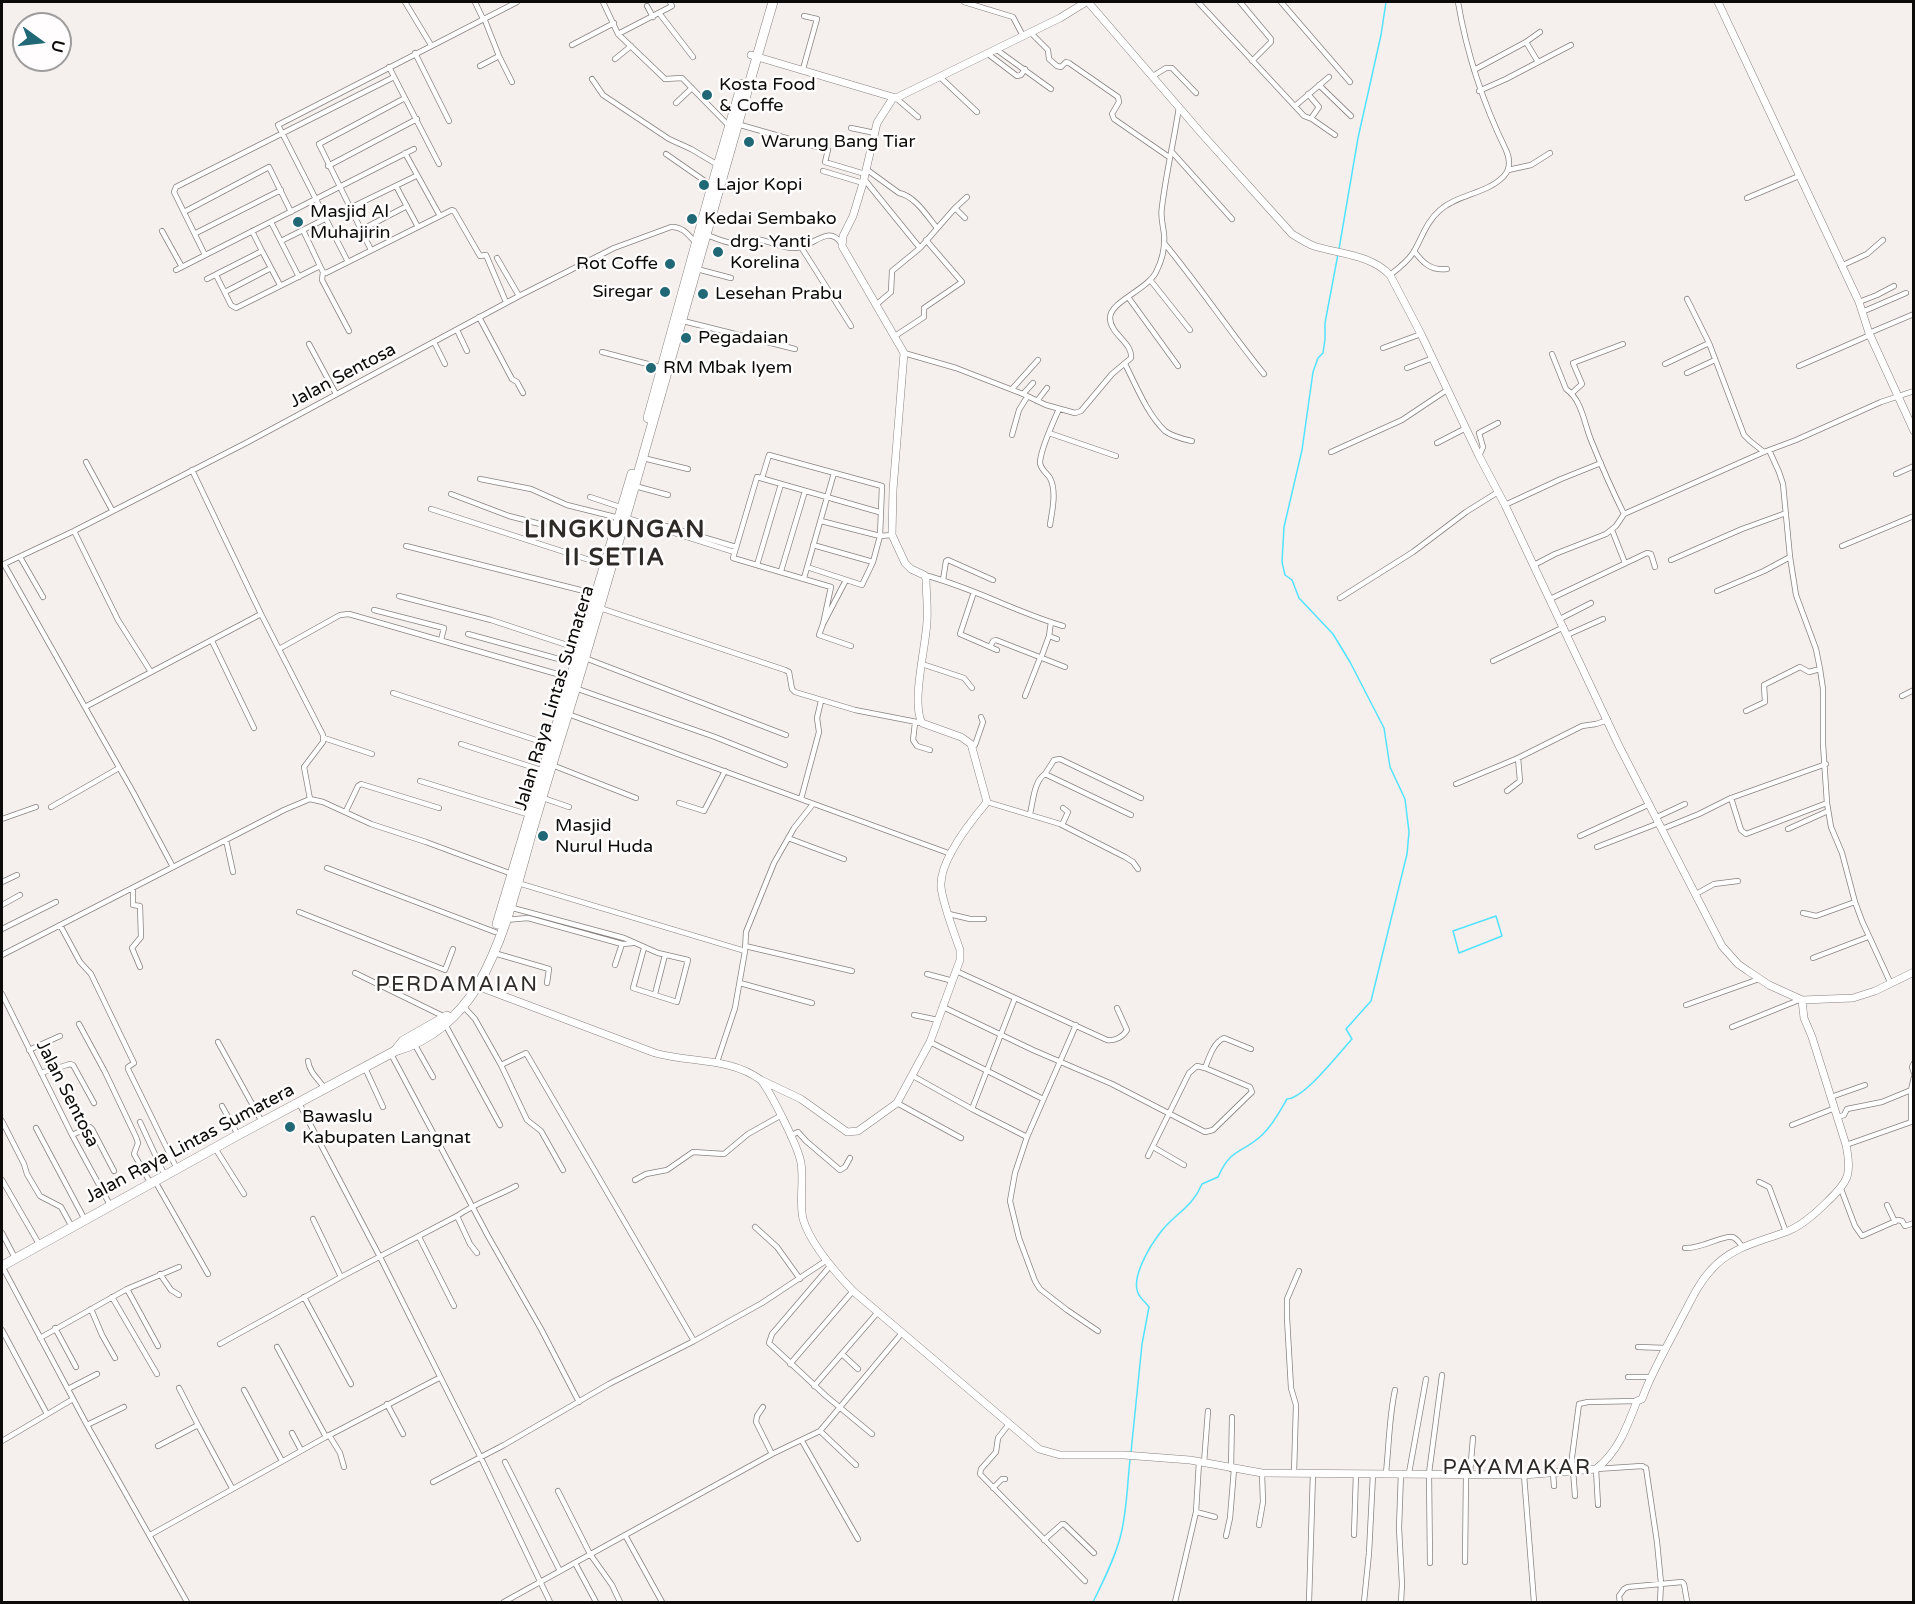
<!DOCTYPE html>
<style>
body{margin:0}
#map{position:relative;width:1915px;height:1604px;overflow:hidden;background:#f5efed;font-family:"Varela Round",sans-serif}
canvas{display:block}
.frame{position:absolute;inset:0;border:3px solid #0d0b0a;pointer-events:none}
.north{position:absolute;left:12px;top:12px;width:60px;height:60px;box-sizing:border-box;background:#fffdfd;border:2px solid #9e9c9c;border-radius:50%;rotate:105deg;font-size:16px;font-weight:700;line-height:24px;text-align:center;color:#0d0b0a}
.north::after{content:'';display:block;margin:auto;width:21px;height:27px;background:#206876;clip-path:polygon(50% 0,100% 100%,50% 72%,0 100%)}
</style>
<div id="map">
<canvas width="1915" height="1604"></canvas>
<div class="frame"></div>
<div class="north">U</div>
</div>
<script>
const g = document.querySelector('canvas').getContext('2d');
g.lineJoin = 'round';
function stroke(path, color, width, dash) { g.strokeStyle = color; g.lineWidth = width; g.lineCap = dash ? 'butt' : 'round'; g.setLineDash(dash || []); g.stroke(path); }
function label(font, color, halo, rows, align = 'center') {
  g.font = font + ' "Varela Round",sans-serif'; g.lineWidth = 5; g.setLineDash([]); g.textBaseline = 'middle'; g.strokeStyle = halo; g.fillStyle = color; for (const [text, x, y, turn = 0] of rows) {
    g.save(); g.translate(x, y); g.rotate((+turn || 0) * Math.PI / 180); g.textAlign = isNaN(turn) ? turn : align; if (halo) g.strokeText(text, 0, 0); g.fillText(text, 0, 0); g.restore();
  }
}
stroke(new Path2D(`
 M1339,249L1358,138L1381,35L1386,2
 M1496,916L1502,936L1459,953L1453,931Z
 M1131,1452L1142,1344L1149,1307C1146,1303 1140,1298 1138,1293C1131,1277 1150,1246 1160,1233C1174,1214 1192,1208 1202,1184L1218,1177C1231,1147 1242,1154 1262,1135C1273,1125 1280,1111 1287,1099C1305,1098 1339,1053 1352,1039L1346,1029L1371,1001L1407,854L1409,832L1405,799L1390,767L1384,728L1350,662L1333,634L1299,598L1292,580L1285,575L1282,562L1284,527L1302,450L1313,372L1318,358L1323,353L1325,339V323L1338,254
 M1093,1602C1103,1582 1114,1560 1120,1538C1127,1513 1127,1486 1130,1460`), '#52e3ff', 1.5);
const street = new Path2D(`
 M405,2L431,45
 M475,2L483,19
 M603,2L618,34L665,79L682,78L729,126
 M964,2L1013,17L1023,36
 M1198,2L1304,116L1312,119
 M1240,2L1271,39V42L1252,61
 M1281,2L1350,82
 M647,6L653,17
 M659,13L693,57
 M1031,33L1048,50L1049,59L1057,66L1061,67L1066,62L1069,63L1118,97L1119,102L1112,114L1114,119L1169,157
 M618,34L672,6L670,2
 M572,45L614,23
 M997,50L1051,89
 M415,53L449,121
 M988,54L1017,76L1021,75L1025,69
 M499,56L512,82
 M615,59L631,46
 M1538,62L1526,42L1540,32
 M480,66L499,56L484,18
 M389,67L439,164
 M803,69L817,19L804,16
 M1474,70L1526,42
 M1153,76L1166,68H1172L1196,93
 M941,78L977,112
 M592,79L603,95L669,139L691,149L718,165
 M1319,85L1351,116
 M1479,91L1506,79L1571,45
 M1308,94L1319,107L1312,117V119L1335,135
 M896,98L918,117
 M676,103L692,88
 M1295,106L1329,77
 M737,124L828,150L825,162L865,174
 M851,128L875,133
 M1172,152L1232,219
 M666,154L712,186
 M328,166L417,119
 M866,169L899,193C915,196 927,216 937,228
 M1508,170L1531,165L1550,153
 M823,171L863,183
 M864,179L920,248
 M396,186L418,227
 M1747,198L1799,176
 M350,208L416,176
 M955,208L965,218
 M184,212L269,167L291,212
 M440,216L452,210L454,211L480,256L486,255L506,302
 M271,222L299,277
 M303,230L320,266
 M361,230L407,206
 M162,231L182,267
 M252,231L262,251
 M196,233L281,190
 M706,235C714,237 725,243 733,243C741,243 747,238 755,239C770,240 785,251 801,247C816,243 829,226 841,243
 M281,241L325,219
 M1164,243C1199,285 1229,331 1264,374
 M801,247L851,326
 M371,250L319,144L405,98
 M1414,251C1423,263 1431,271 1447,269
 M205,255L174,192L176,187L394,77
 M497,258L519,296
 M348,262L278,125L517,2
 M1841,266L1867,254L1883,240
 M697,269L731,278
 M176,270L414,149
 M323,272L322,280L349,331
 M216,275L231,305L236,308L320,266L323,272L326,273L440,216L405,153
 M1390,275C1399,268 1407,262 1413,253C1422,238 1426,222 1440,210C1458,194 1487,194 1504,176C1511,168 1510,159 1506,150C1482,101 1467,55 1458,2
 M207,279L262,251L280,285
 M1151,281L1190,330
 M225,292L271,268
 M1128,297L1178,366
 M1687,299L1709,343L1744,435L1750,441L1764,452
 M1859,302L1877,295L1894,286
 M877,304L891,292L892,271L920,248L955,208L967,197
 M1862,312L1906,293
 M479,317L512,379L517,382L523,393
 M683,321L795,349
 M457,330L467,351
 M1869,333L1914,314
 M895,336L924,317V308L962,282L926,240
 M434,342L445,364
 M309,344L336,394
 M1383,348L1421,334
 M602,352L663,368
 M904,353L956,368L1023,394L1046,405L1075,413L1081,411L1112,374L1131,358C1133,343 1110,334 1110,318C1110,301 1150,289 1157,270C1162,260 1165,246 1164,234C1163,225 1160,216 1162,207C1166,173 1174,141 1179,107
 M1552,354L1566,389C1582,400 1584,423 1591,440C1601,465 1612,490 1624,514
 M1125,364C1136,385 1147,414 1165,431C1173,437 1183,439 1192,441
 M1665,364L1709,343
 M1799,366L1870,335
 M1407,368L1433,358
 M1687,373L1715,360
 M1012,389L1038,360
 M1572,393L1582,384L1573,363L1623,344
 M1023,394L1033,383
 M1037,401L1047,388
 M1049,433L1116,456
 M1012,435L1019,410L1027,397
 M1437,443L1466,428
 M1769,450L1779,472L1783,484L1790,557L1796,595L1816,649L1820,669L1823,689V744L1827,803L1831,827L1842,853L1855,902L1862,921L1891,984
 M1331,452L1402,420L1447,390
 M1479,456L1483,447L1479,433L1498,423
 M643,458L688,469
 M86,462L112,510
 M192,470L261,614L323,735V742L304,767L310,799
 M1896,474L1914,466
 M762,478L769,455L882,486L880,536L873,562L862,585L807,567
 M480,479L531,489L567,505L619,518
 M635,486L668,495
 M451,494L509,516L544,525
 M590,497L623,508
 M1505,505L1561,479L1601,463
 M431,509L605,565
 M627,518L734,552
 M821,521L880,536L892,535
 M1050,525C1052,511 1057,492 1050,478C1047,473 1041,470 1040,463C1040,452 1054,420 1059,409
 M655,526L662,525L736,547
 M1612,530L1625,563
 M74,531L118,620L151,672
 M813,545L873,562
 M406,546L596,594
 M1842,546L1914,516
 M20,557L43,597
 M1671,560L1742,529L1786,513
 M4,564L133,792L173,867
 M2,565L74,531L246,443L519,296L614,248L671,227C683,226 689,236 697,244
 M757,565L781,484
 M1534,565L1555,554L1606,534L1616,526L1624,514L1764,452L1796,440L1881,402L1914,391
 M781,571L805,491
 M924,575C972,587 1015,612 1063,626
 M804,578L834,473
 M846,580L823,624L819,635L851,646
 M943,580L946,561L948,560L993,580
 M1717,591L1764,571L1790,557
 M974,592L960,634L997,650
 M399,596L491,620L579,649
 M1340,598L1413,552L1466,512L1498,492
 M1550,599L1647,553L1651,554L1655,567
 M600,608L785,670L789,672L792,689L795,692L855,710L922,723
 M374,610L444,628L441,640
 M1560,619L1591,603
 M823,624L831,587L733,558L757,477L879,512
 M468,634L566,661L577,660
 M1567,635L1603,619
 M1049,636L1057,639
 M212,641L254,728
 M990,647L993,641L996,640L1065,667
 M279,649L340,615L349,614L571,678
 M585,658L786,735
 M1041,658L1049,636L1051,622
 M1493,661L1564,627
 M922,664L964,678L972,688
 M575,688L715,737L785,765
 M393,693L551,745
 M1025,696L1040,658
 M1902,696L1914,690
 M85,707L261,614
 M1746,711L1765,702L1764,685L1800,667L1809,672L1820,669
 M568,714L951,854
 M915,723L913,740L917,746L930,750
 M324,738L372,754
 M461,744L544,771
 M972,746L975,745L983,722L981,717
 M552,765L636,798
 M1045,774L1054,760L1060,759L1141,798
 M420,781L530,815
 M1456,784L1518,758L1582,726L1596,724L1608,720
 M1507,791L1520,781L1518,758
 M543,798L569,807
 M1731,798L1741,830L1746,834L1827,803
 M801,799L819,732L817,718L821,701
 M987,802L1060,824L1125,857L1133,862L1138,869
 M679,803L704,811L725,771
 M51,807L119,768
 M346,811L358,786L361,784L439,808
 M1030,814C1033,802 1034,781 1045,774L1131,815
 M1657,817L1685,804
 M2,819L36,807
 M1062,825L1068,812L1063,808
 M1662,829L1699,814L1731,798L1826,764
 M1788,829L1828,811
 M1580,836L1650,804
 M788,838L844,859
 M226,840L233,872
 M1597,847L1659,823
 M327,868L495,932
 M2,882L17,875
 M518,883L745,951
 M133,888V905L140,906L141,937L132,948L140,967
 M1696,894L1714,884L1738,881
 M2,905L20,895
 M509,907L624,938L658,953L688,960L677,1002L633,988L644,948
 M299,912L445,970L453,949
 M1803,913L1816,916L1855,902
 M949,914L970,919H984
 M505,920L528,918L622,944L633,943
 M60,925L80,962L91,974L134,1063L128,1067V1069L177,1169
 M2,929L56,902
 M745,946L852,971
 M494,953L549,969L547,983
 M2,955L284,810L310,799L323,802L371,824L426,842L512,874
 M1813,958L1868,937
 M615,965L622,944
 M956,971L1107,1040C1115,1041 1123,1037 1127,1030L1117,1008
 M355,973L445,1017
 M927,974L953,981
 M740,983L812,1003
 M2,994L72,1135L110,1205
 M655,994L665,955
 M1686,1005L1759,979
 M463,1006L475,1019L501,1065L526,1053L694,1341
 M943,1007L1033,1050L1112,1084L1205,1132L1213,1130L1252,1092L1250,1087L1205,1068C1209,1057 1214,1042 1224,1038L1251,1049
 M914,1015L938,1020
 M79,1024L105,1072L136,1137L138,1143L134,1154L151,1184
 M445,1024L500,1125
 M1076,1025L1027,1137L1015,1173L1010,1201L1019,1238L1035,1281L1040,1289L1067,1310L1098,1331
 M1732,1027L1799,1000
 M218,1042L262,1122
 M930,1042L1043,1099
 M415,1045L433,1077
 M29,1050L60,1036
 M391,1054L488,1236L541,1329L579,1402
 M308,1061C310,1074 319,1079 325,1089
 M717,1062L735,1008L745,951L746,932L774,863L794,828L813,804
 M1914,1063L1912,1067L1914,1073
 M501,1065L527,1120L541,1131L563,1170
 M365,1068L383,1107
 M41,1073L70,1064L73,1065L94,1103
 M913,1076L972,1109L1027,1137
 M1831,1097L1865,1085
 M299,1103L381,1259L480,1456L550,1602
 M897,1103L961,1138
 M222,1106L238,1135
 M972,1109L1015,998
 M1838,1117L1844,1115L1847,1109L1882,1102L1911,1090
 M2,1121L24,1164L27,1174L40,1196L61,1207L72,1227
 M1911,1121V1090L1914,1077
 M140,1122L165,1176
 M1792,1125L1835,1108
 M36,1128L85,1220
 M72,1135L90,1127L92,1129L114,1171
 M790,1136L798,1132L806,1141L840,1170L845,1167L850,1158
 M1846,1145L1914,1121
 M1153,1147L1184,1165
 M215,1148L244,1194
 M1148,1156L1189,1073L1197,1066L1205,1068
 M2,1180L39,1244
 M635,1180L646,1174L667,1170L693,1152L724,1154L748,1134L780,1116
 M155,1181L208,1274
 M1759,1182L1769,1187L1771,1192L1786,1232
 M1841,1189L1855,1226L1862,1236L1898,1220L1902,1221L1905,1226L1914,1223
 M1887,1205L1895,1222
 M457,1216L470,1244L477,1253
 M313,1219L341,1277
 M755,1227L777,1247L800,1279
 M2,1233L15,1258
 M419,1237L454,1306
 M1685,1248C1701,1249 1723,1235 1732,1237C1737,1238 1739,1243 1742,1246
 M831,1265L772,1334L769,1343L826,1396L872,1434
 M2,1266L87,1425L187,1602
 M160,1274L171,1290L179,1295
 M127,1289L158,1346
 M112,1297L157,1374
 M304,1297L351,1384
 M91,1309L102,1335L115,1358
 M55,1328L76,1367
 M2,1330L47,1414
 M40,1338L127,1289L179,1267
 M220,1344L341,1277L457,1216C475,1203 496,1197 516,1186
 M277,1347L326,1437
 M1638,1347L1666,1348
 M842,1354L858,1369
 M790,1364L853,1291
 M1628,1377H1650
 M814,1386L878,1312
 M179,1388L198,1425
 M68,1389L97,1374
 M244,1390L282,1461
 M387,1404L403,1434
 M763,1407L757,1416L756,1422L772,1454
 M1009,1424L998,1438L996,1452L981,1469L980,1474L1085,1581
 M87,1425L124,1407
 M820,1431L856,1465
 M292,1433L301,1450
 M329,1435L340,1453L344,1467
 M2,1441L73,1399
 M802,1441L858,1539
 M158,1446L198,1425L232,1488
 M505,1462L560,1571
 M1204,1463L1208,1411
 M1231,1469L1232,1417
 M1294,1473L1296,1405L1291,1388L1287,1318V1299L1299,1271
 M1386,1473C1389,1445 1389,1418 1395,1390
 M1409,1473L1426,1379
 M1470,1473L1473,1438
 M1553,1473L1554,1486
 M1524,1475L1534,1602
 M433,1482L504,1445L609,1384L694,1341L762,1303L827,1260
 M993,1488L1002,1479H1005
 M558,1491L590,1554L612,1585L620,1602
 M1575,1496L1572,1457L1579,1404L1588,1402L1637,1401
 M1598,1505L1596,1469L1642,1466L1646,1468L1657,1542L1661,1583L1660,1602
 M1196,1512L1215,1517
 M1259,1525L1263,1502L1262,1473
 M150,1535L326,1437L439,1378
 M625,1535L662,1602
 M1354,1535L1356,1473
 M1226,1536L1230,1518L1234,1469
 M1044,1540L1062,1524H1064L1094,1553
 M1465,1562L1466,1475
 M575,1563L596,1602
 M1430,1563L1429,1473L1442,1375
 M504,1602L772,1454L820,1431L902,1333
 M1175,1602L1196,1512L1199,1462
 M1309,1602L1313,1473
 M1364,1602L1369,1553L1373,1474
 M1401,1602L1402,1584L1399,1528L1401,1473
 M1620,1602L1619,1596L1624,1589L1628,1587L1682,1582L1684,1584L1687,1601`);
const secondary = new Path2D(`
 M1088,2L1202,134L1292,234C1299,238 1306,243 1314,246C1339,254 1370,254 1390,275L1421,334L1479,456L1505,505L1619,746L1722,946L1738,964L1748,971L1769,985L1802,1000L1853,998L1875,991L1914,972
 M1718,2L1859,302L1869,333L1914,431
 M751,55L896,98L1060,18L1086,2
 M477,986L655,1053C690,1063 730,1057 761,1080C772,1095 798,1146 801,1163C804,1182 799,1201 803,1219C810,1243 836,1273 853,1291L1039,1449L1060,1455H1124L1190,1460L1262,1473L1524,1475L1596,1469C1618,1452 1627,1427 1637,1401L1642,1399C1652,1371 1667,1347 1680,1321C1690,1303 1697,1285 1711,1270C1732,1246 1760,1242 1788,1231C1803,1225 1816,1213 1828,1201C1849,1181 1852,1174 1846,1145L1812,1037L1804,1018L1802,1000
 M761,1080L801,1099L847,1132L858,1131L897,1103L930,1042L960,960V950C954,932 943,905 941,887C939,861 971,821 987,802L971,744L961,737L922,723C911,702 926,647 927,621C928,606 926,592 926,578L924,575L911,569L905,563L892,535L893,490L904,353L842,246L843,236L853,216L863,183L877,123L893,98`);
const highway = new Path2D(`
 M648,418L712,186L742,84
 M497,924L632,474
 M395,1051L403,1041L447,1016
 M2,1266L238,1135L395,1051C430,1041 460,1016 478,985C504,940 517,885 531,835C545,785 561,736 576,687C644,459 706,230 773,2`);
stroke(street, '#888381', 6);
stroke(secondary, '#888381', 8);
stroke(highway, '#888381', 10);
stroke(street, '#fff', 4.5);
stroke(secondary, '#fff', 7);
stroke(highway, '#fff', 9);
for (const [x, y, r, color] of [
 [707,95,6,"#206876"],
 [749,142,6,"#206876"],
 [704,185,6,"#206876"],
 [692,219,6,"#206876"],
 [298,222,6,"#206876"],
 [718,252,6,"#206876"],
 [670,264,6,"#206876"],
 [665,292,6,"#206876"],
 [703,294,6,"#206876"],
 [686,338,6,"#206876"],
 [651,368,6,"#206876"],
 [543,836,6,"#206876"],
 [290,1127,6,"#206876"]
]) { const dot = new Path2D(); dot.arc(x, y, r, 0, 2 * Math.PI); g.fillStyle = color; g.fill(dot); stroke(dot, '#fffdfd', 2); }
label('18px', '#0d0b0a', '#fffdfd', [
 ["Kosta Food",719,85],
 ["& Coffe",719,106],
 ["Warung Bang Tiar",761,142],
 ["Lajor Kopi",716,185],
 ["Masjid Al",310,212],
 ["Muhajirin",310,233],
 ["Kedai Sembako",704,219],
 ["drg. Yanti",730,242],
 ["Korelina",730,263],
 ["Rot Coffe",658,264,"right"],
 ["Siregar",653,292,"right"],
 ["Lesehan Prabu",715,294],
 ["Pegadaian",698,338],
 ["RM Mbak Iyem",663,368],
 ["Masjid",555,826],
 ["Nurul Huda",555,847],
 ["Bawaslu",302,1117],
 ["Kabupaten Langnat",302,1138]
], 'left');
label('18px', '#0d0b0a', '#fffdfd', [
 ["Jalan Sentosa",343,376,-28],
 ["Jalan Raya Lintas Sumatera",555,698,-73],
 ["Jalan Sentosa",67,1094,63],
 ["Jalan Raya Lintas Sumatera",190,1144,-28]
]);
g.letterSpacing = '1.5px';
label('21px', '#2e2a28', '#fffdfd', [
 ["PERDAMAIAN",457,985],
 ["PAYAMAKAR",1517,1468]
]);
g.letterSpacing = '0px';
g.letterSpacing = '1.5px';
label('bold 24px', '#2e2a28', '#fffdfd', [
 ["LINGKUNGAN",615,531],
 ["II SETIA",615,559]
]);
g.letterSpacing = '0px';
</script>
